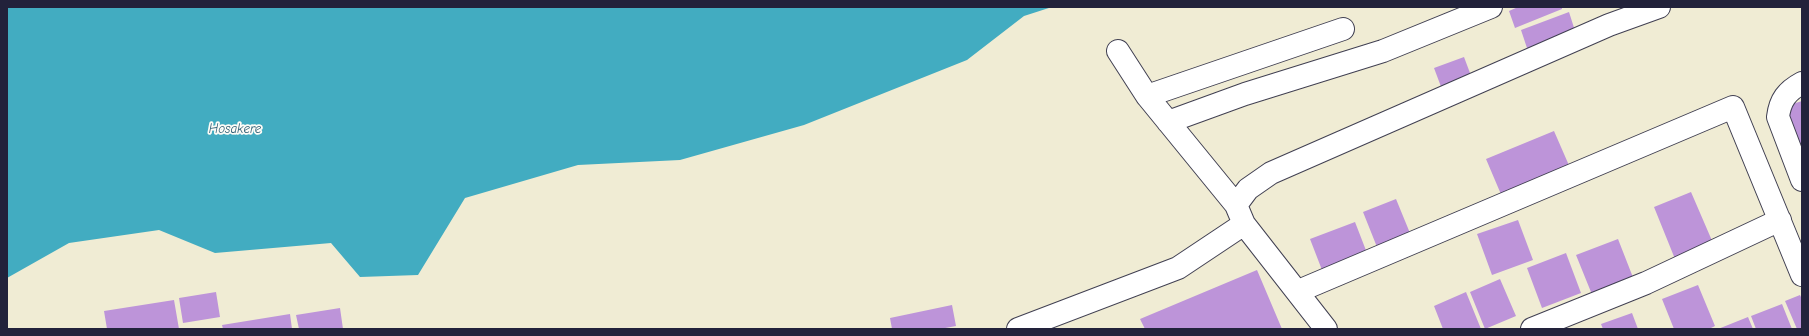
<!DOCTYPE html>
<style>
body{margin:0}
#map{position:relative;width:1809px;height:336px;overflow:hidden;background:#f0ecd4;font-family:"Comic Neue",sans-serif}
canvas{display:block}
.frame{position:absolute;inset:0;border:8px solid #22223b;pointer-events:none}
</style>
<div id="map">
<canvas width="1809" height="336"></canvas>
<div class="frame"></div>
</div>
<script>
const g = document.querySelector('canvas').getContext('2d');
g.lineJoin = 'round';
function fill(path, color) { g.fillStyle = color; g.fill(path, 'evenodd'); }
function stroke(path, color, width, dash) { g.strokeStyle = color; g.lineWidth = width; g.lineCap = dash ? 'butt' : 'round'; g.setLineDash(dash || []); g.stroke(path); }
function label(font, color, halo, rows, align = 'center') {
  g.font = font + ' "Comic Neue",sans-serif'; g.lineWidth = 3.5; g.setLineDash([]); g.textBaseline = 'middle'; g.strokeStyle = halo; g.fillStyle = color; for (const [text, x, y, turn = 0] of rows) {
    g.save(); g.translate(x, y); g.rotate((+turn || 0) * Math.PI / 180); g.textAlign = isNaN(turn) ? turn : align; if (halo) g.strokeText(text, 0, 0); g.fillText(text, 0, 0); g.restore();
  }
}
fill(new Path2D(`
 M7,7H1052L1024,16L967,60L804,125L680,160L578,165L465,198L418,275L360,277L331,243L215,253L159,230L69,243L7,278Z`), '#42acc1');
fill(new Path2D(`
 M1518,7H1562V9L1515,28L1509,11Z
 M1569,12L1576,34L1528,51L1521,30Z
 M1464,57L1473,81L1443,92L1434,68Z
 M1802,101V152L1783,107Z
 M1554,131L1571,170L1503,199L1486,159Z
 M1691,192L1713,243L1675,259L1654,207Z
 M1396,199L1412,238L1379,252L1363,212Z
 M1518,220L1533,260L1492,275L1477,234Z
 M1355,222L1367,253L1322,270L1310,239Z
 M1618,239L1634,280L1593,297L1576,255Z
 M1566,253L1581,293L1542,308L1527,268Z
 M1257,270L1282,329H1145L1140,319Z
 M1500,279L1516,316L1485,329L1470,292Z
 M1698,285L1715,326L1709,329H1674L1662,299Z
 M216,292L220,317L183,323L179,298Z
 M1466,292L1481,329H1443L1434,306Z
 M1800,295L1802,299V329H1797L1785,301Z
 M174,300L179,329H107L104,311Z
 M1782,304L1792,329H1756L1751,316Z
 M952,305L956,326L940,329H892L890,318Z
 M340,308L343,329H299L296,315Z
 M1632,313L1638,329H1603L1601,324Z
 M290,314L292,329H223L222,325Z
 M1748,317L1753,329H1718Z`), '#bd94d9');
const minor = new Path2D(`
 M1118,51L1147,96L1236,205
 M1802,83C1787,91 1780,100 1778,117L1802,180
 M1147,96L1343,29
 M1168,122L1245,94L1383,51L1491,7
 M1244,224L1236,205L1248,189L1271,173L1609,25L1659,7
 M1295,289L1301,290L1733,107L1802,275
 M1018,329L1178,268L1244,224L1326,329
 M1532,329L1646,283L1780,220`);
stroke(minor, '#414052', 24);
stroke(minor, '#fff', 22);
label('italic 13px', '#306077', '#fdfcf7', [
 ["Hosakere",235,129]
]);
</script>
